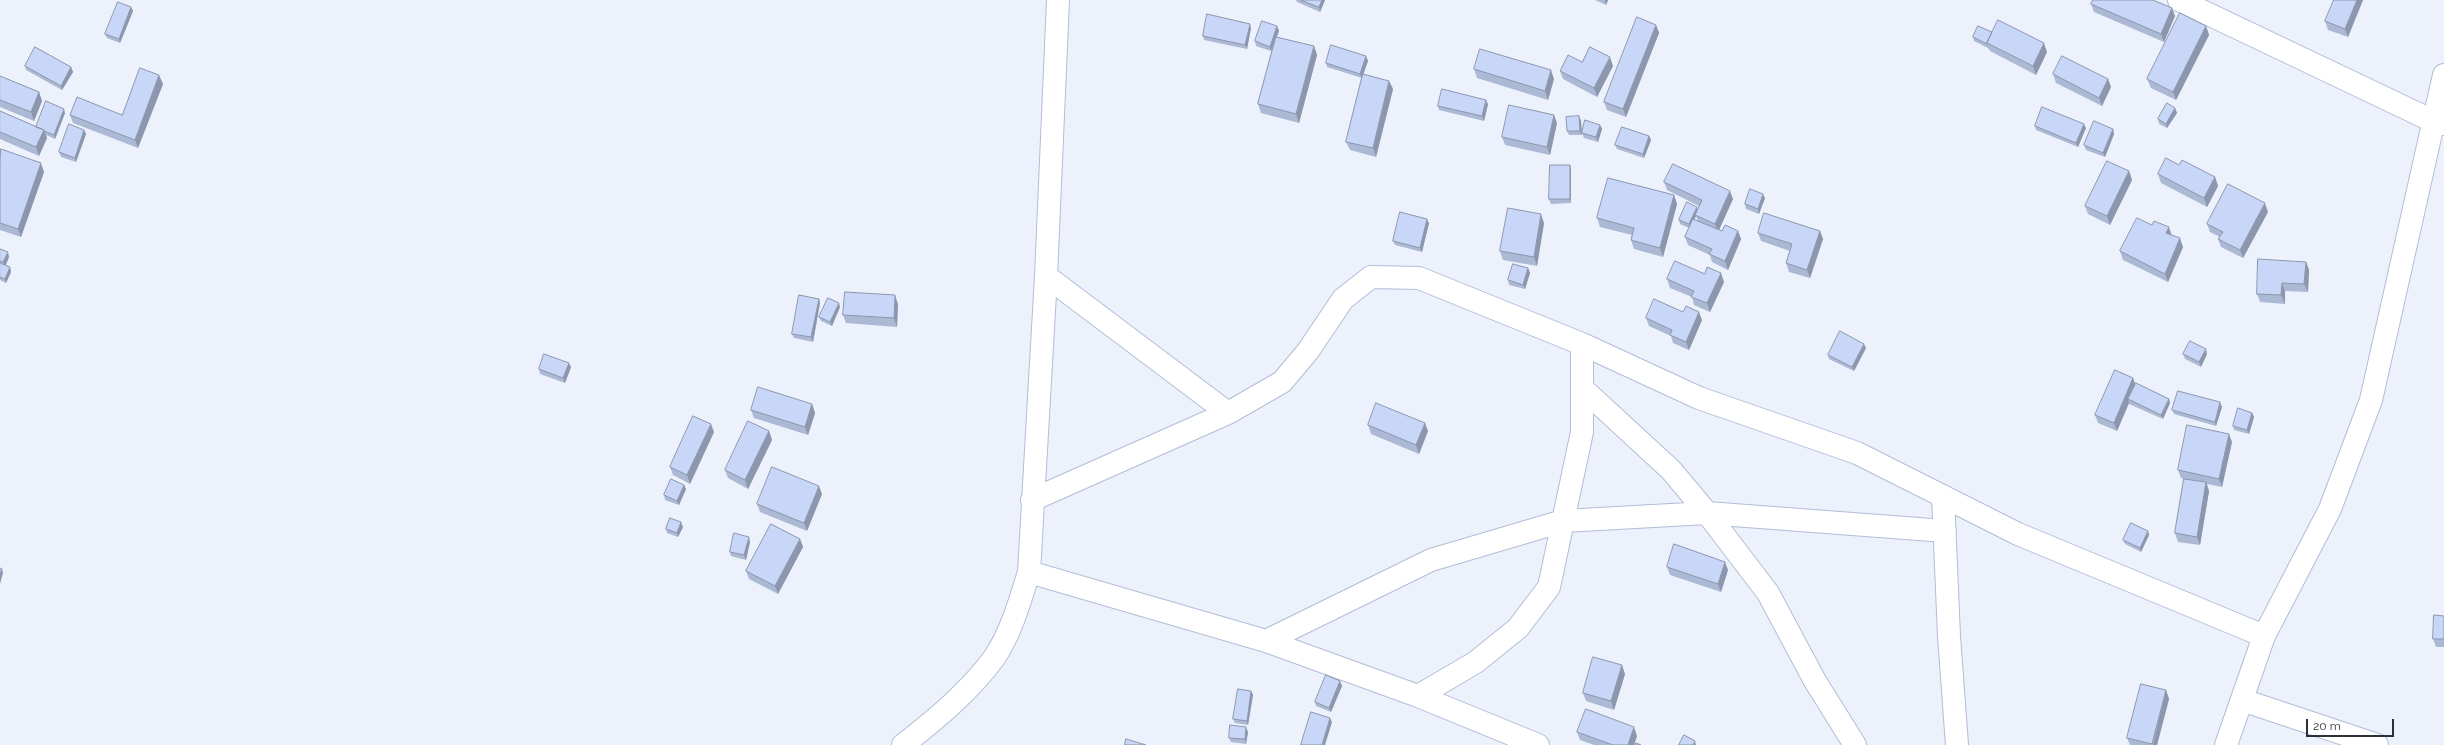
<!DOCTYPE html>
<style>
body{margin:0}
#map{position:relative;width:2444px;height:745px;overflow:hidden;background:#ecf1fc;font-family:Raleway,sans-serif}
canvas{display:block}
.scale{position:absolute;left:2306px;top:719px;width:88px;height:18px;box-sizing:border-box;border:2px solid #2b3039;border-top:0;padding-left:5px;font-size:12px;line-height:14px;white-space:nowrap;color:#2b3039;-webkit-text-stroke:3px #fefefe;paint-order:stroke}
</style>
<div id="map">
<canvas width="2444" height="745"></canvas>
<div class="scale">20 m</div>
</div>
<script>
const g = document.querySelector('canvas').getContext('2d');
g.lineJoin = 'round';
function stroke(path, color, width, dash) { g.strokeStyle = color; g.lineWidth = width; g.lineCap = dash ? 'butt' : 'round'; g.setLineDash(dash || []); g.stroke(path); }
function fill(path, color) { g.fillStyle = color; g.fill(path, 'evenodd'); }
const minor = new Path2D(`
 M2179,0L2435,122L2444,124
 M1046,276L1228,413L1282,382L1308,351L1343,299L1371,277L1419,278L1582,344L1699,398L1857,453L2018,534L2264,636
 M1582,388L1671,470L1707,513L1768,593L1815,681L1855,745
 M1943,496L1949,636L1957,745
 M1032,500L1228,413
 M1029,572L1266,641L1418,696L1538,745
 M1266,641L1431,560L1563,521L1707,513L1945,531
 M1418,696L1476,662L1518,628L1549,587L1582,432V344
 M2242,700L2377,745
 M903,745C936,719 969,692 994,658C1011,633 1020,601 1029,572L1046,276L1058,0
 M2226,745L2264,636L2330,509L2371,400L2444,75`);
stroke(minor, '#b2bdd7', 24);
stroke(minor, '#fff', 22);
fill(new Path2D(`
 M1296,0H1325L1320,12L1297,2Z
 M1595,0H1608L1606,5Z
 M2363,0L2348,37L2328,30L2325,21Z
 M2091,4L2175,16L2164,42L2094,12Z
 M131,7L133,11L120,43L107,38L105,34Z
 M1656,25L1659,33L1626,117L1607,110L1604,102Z
 M1277,26L1279,31L1277,37L1314,46L1317,55L1299,123L1261,113L1258,104L1274,43L1271,51L1256,46L1255,41Z
 M2206,26L2209,35L2176,100L2151,88L2147,79Z
 M1251,28L1247,49L1204,40L1203,36Z
 M1992,32L2047,52L2036,75L1990,51L1988,48L1974,41L1973,37Z
 M1366,56L1368,61L1363,75L1389,81L1393,89L1376,157L1350,150L1346,142L1362,78L1327,67L1326,63Z
 M1582,62L1613,66L1597,97L1563,79L1560,71Z
 M25,66L71,67L73,72L62,90L26,70Z
 M1474,69L1554,79L1548,100L1477,78Z
 M2053,74L2108,79L2111,87L2102,106L2056,83Z
 M0,76L39,92L42,101L34,121L0,107Z
 M163,84L138,148L73,123L70,115H122Z
 M1488,104L1484,121L1439,110L1438,106Z
 M2175,108L2177,113L2167,128L2159,124L2158,119Z
 M0,111L36,127L65,113L55,139L46,135L47,138L39,156L0,139Z
 M1579,116L1581,121L1582,135H1569L1567,131Z
 M1557,123L1550,155L1505,145L1502,137Z
 M1600,125L1602,129L1598,142L1584,138L1582,133Z
 M2035,126L2086,128L2078,147L2036,130Z
 M2113,129L2114,134L2105,157L2086,150L2084,145Z
 M84,130L86,134L76,162L61,157L59,152Z
 M1649,136L1651,140L1644,158L1617,149L1615,145Z
 M0,163L44,172L21,237L0,230Z
 M1570,165L1571,170V203L1551,204L1549,199Z
 M2179,165L2215,177L2218,186L2207,207L2161,183L2158,174Z
 M2129,171L2132,180L2110,225L2088,214L2085,206Z
 M1664,182L1733,199L1719,230L1722,231H1738L1741,239L1728,270L1712,262L1710,255L1688,245L1685,237L1689,228L1680,224L1679,220L1698,209L1699,206L1667,190ZM1696,216L1698,221L1694,219Z
 M1674,195L1677,204L1663,257L1634,249L1631,240L1632,235L1600,227L1597,218Z
 M1765,198L1759,214L1746,209L1745,204Z
 M2268,212L2243,258L2221,247L2218,239L2220,237L2210,232L2207,224Z
 M1429,223L1422,252L1395,245L1393,241Z
 M1544,223L1537,266L1503,260L1500,251Z
 M1820,231L1823,239L1810,278L1789,272L1786,263L1790,251L1761,241L1758,233Z
 M2172,235L2183,247L2168,282L2123,260L2120,251Z
 M0,249L9,257L5,266L10,267L11,272L6,283L0,280Z
 M2306,262L2309,270L2308,292L2285,291V304L2260,302L2257,294Z
 M1528,268L1530,273L1525,289L1509,285L1508,280Z
 M1705,274L1724,282L1710,312L1694,305L1692,297L1670,288L1667,279Z
 M819,299L820,303L813,342L794,338L792,334Z
 M898,304L897,327L846,323L843,315Z
 M840,307L832,326L821,321L819,317Z
 M1646,318L1702,320L1689,350L1673,343L1671,336L1649,326Z
 M1866,348L1854,371L1829,359L1828,355Z
 M2183,354H2207L2201,367L2185,359Z
 M571,367L565,383L540,374L539,369Z
 M2133,378L2135,384L2169,399L2170,403L2163,419L2129,404V403L2117,431L2098,423L2095,415Z
 M812,404L815,413L808,435L754,418L751,410Z
 M2222,407L2216,426L2174,414L2172,410Z
 M2252,413L2254,417L2249,434L2234,430L2233,426Z
 M1368,425L1428,431L1419,454L1371,434Z
 M769,431L772,440L748,489L728,478L725,470Z
 M714,432L690,484L673,475L670,467Z
 M2232,442L2222,487L2207,484L2209,491L2200,545L2178,542L2175,533L2184,479L2181,478L2178,470Z
 M684,485L686,489L679,505L665,500L664,495Z
 M822,494L807,531L760,512L757,504Z
 M683,527L678,537L667,533L666,529Z
 M2148,531L2149,535L2141,552L2125,544L2123,540Z
 M800,539L803,547L778,594L749,579L746,571Z
 M750,542L746,560L731,556L730,552Z
 M1667,567L1728,570L1721,592L1670,575Z
 M2444,616V647H2436L2433,639Z
 M1625,674L1614,710L1586,701L1583,693Z
 M1340,681L1342,686L1331,712L1316,706L1315,702Z
 M2166,690L2169,699L2157,745H2130L2127,738Z
 M1251,691L1253,695L1248,725L1235,723L1233,719Z
 M1248,732L1246,744L1231,742L1229,738Z
 M1577,732L1637,736L1634,745H1594L1580,740Z`), '#acb9d4');
fill(new Path2D(`
 M1322,0H1325L1320,12L1319,7Z
 M1605,0H1608L1606,5Z
 M2357,0H2363L2348,37L2345,29Z
 M131,7L133,11L120,43L119,39Z
 M2172,8L2175,16L2164,42L2161,34Z
 M1250,24L1251,28L1247,49L1245,45Z
 M1656,25L1659,33L1626,117L1623,109Z
 M1277,26L1279,31L1271,51L1270,47Z
 M2206,26L2209,35L2176,100L2173,92Z
 M2044,43L2047,52L2036,75L2033,66Z
 M1314,46L1317,55L1299,123L1296,114Z
 M1366,56L1368,61L1362,78L1360,74Z
 M1610,57L1613,66L1597,97L1594,88Z
 M71,67L73,72L62,90L61,86Z
 M1551,70L1554,79L1548,100L1545,91Z
 M159,75L163,84L138,148L135,140Z
 M2108,79L2111,87L2102,106L2099,98Z
 M1389,81L1393,89L1376,157L1373,148Z
 M39,92L42,101L34,121L31,112Z
 M1486,100L1488,104L1484,121L1482,116Z
 M2175,108L2177,113L2167,128L2166,124Z
 M64,109L65,113L55,139L54,135Z
 M1554,115L1557,123L1550,155L1547,147Z
 M1579,116L1581,121L1582,135L1580,131Z
 M2084,124L2086,128L2078,147L2076,143Z
 M1600,125L1602,129L1598,142L1596,137Z
 M2113,129L2114,134L2105,157L2103,153Z
 M44,130L47,138L39,156L36,147Z
 M84,130L86,134L76,162L75,158Z
 M1649,136L1651,140L1644,158L1643,154Z
 M41,163L44,172L21,237L18,229Z
 M1570,165L1571,170V203L1570,199Z
 M2129,171L2132,180L2110,225L2107,216Z
 M2215,177L2218,186L2207,207L2204,198Z
 M1730,191L1733,199L1718,232L1715,224Z
 M1763,194L1765,198L1759,214L1758,209Z
 M1674,195L1677,204L1663,257L1660,248Z
 M2265,203L2268,212L2243,258L2240,250Z
 M1697,207L1698,211L1695,215L1696,216L1690,229L1689,224Z
 M1541,214L1544,223L1537,266L1534,257Z
 M1427,219L1429,223L1422,252L1420,248Z
 M2169,227L2172,236L2166,233Z
 M1738,231L1741,239L1728,270L1725,261Z
 M1820,231L1823,239L1810,278L1807,270Z
 M2180,238L2183,247L2168,282L2165,274Z
 M8,252L9,257L5,267L3,262Z
 M2306,262L2309,270L2308,292L2304,284Z
 M10,267L11,272L6,283L5,279Z
 M1528,268L1530,273L1525,289L1523,285Z
 M1721,273L1724,282L1710,312L1707,303Z
 M2282,283L2285,291V304L2281,295Z
 M895,295L898,304L897,327L894,318Z
 M819,299L820,303L813,342L811,337Z
 M839,303L840,307L832,326L830,322Z
 M1699,312L1702,320L1689,350L1686,342Z
 M1864,344L1866,348L1854,371L1852,367Z
 M2206,349L2207,354L2201,367L2199,362Z
 M569,363L571,367L565,383L563,378Z
 M2133,378L2136,386L2128,399L2129,403L2117,431L2114,423Z
 M2169,399L2170,403L2163,419L2161,415Z
 M2220,402L2222,407L2216,426L2215,422Z
 M812,404L815,413L808,435L805,427Z
 M2252,413L2254,417L2249,434L2247,430Z
 M1425,423L1428,431L1419,454L1416,445Z
 M711,424L714,432L690,484L687,475Z
 M769,431L772,440L748,489L745,480Z
 M2229,434L2232,442L2222,487L2219,479Z
 M2206,482L2209,491L2200,545L2197,537Z
 M684,485L686,489L679,505L677,501Z
 M819,486L822,494L807,531L804,523Z
 M681,522L683,527L678,537L677,533Z
 M2148,531L2149,535L2141,552L2140,548Z
 M749,537L750,542L746,560L744,555Z
 M800,539L803,547L778,594L775,586Z
 M1725,562L1728,570L1721,592L1718,584Z
 M2,569L3,573L0,584V574Z
 M1622,665L1625,674L1614,710L1611,701Z
 M1340,681L1342,686L1331,712L1329,708Z
 M2166,690L2169,699L2157,745H2153Z
 M1251,691L1253,695L1248,725L1247,721Z
 M1330,718L1332,722L1325,745H1322Z
 M1246,727L1248,732L1246,744L1245,739Z
 M1634,727L1637,736L1634,745H1628Z
 M1695,741L1696,745H1693Z`), '#8c96ad');
const building = new Path2D(`
 M1301,0H1322L1319,7Z
 M2093,0H2153L2172,8L2161,34L2091,4Z
 M2334,0H2357L2345,29L2325,21Z
 M118,2L131,7L119,39L105,34Z
 M2180,13L2206,26L2173,92L2147,79Z
 M1207,14L1250,24L1245,45L1203,36Z
 M1637,17L1656,25L1623,109L1604,102Z
 M1998,20L2044,43L2033,66L1987,43Z
 M1262,21L1277,26L1270,47L1255,41Z
 M1978,26L1992,32L1987,43V44L1973,37Z
 M1276,37L1314,46L1296,114L1258,104Z
 M1331,45L1366,56L1360,74L1326,63Z
 M35,47L71,67L61,86L25,66Z
 M1590,47L1610,57L1594,88L1560,71L1568,55L1582,62Z
 M1480,49L1551,70L1545,91L1474,69Z
 M2062,56L2108,79L2099,98L2053,74Z
 M140,68L159,75L135,140L70,115L77,97L122,115Z
 M1363,74L1389,81L1373,148L1346,142Z
 M0,76L39,92L31,112L0,100Z
 M1442,89L1486,100L1482,116L1438,106Z
 M46,101L64,109L54,135L44,131V130L36,127Z
 M2167,103L2175,108L2166,124L2158,119Z
 M1509,105L1554,115L1547,147L1502,137Z
 M2042,107L2084,124L2076,143L2035,126Z
 M0,111L44,130L36,147L0,132Z
 M1579,116L1580,131H1567L1566,117Z
 M1585,120L1600,125L1596,137L1582,133Z
 M2094,121L2113,129L2103,153L2084,145Z
 M69,124L84,130L75,158L59,152Z
 M1622,127L1649,136L1643,154L1615,145Z
 M1,149L41,163L18,229L0,223V163Z
 M2166,158L2179,165L2182,160L2215,177L2204,198L2158,174Z
 M2107,161L2129,171L2107,216L2085,206Z
 M1673,164L1730,191L1715,224L1695,215L1702,200L1664,182Z
 M1550,165H1570V199H1549Z
 M1608,178L1674,195L1660,248L1631,240L1634,228L1597,218Z
 M2228,184L2265,203L2240,250L2218,239L2223,232L2207,224Z
 M1750,189L1763,194L1758,209L1745,204Z
 M1687,202L1697,207L1689,224L1679,220Z
 M1508,208L1541,214L1534,257L1500,251Z
 M1400,212L1427,219L1420,248L1393,241Z
 M1764,213L1820,231L1807,270L1786,263L1792,244L1758,233Z
 M2137,218L2152,225L2154,221L2169,227L2166,233L2180,238L2165,274L2120,251Z
 M1693,219L1722,231L1725,225L1738,231L1725,261L1709,254L1712,249L1685,237Z
 M0,249L8,252L3,262L0,261Z
 M2258,259L2306,262L2304,284L2282,283L2281,295L2257,294Z
 M1675,261L1705,274L1707,267L1721,273L1707,303L1691,297L1694,291L1667,279Z
 M0,263L10,267L5,279L0,277Z
 M1513,264L1528,268L1523,285L1508,280Z
 M845,292L895,295L894,318L843,315Z
 M799,295L819,299L811,337L792,334Z
 M828,298L839,303L830,322L819,317Z
 M1654,299L1683,312L1686,306L1699,312L1686,342L1670,335L1672,330L1646,318Z
 M1840,331L1864,344L1852,367L1828,355Z
 M2190,341L2206,349L2199,362L2183,354Z
 M544,354L569,363L563,378L539,369Z
 M2115,370L2133,378L2114,423L2095,415Z
 M2136,383L2169,399L2161,415L2128,399Z
 M758,387L812,404L805,427L751,410Z
 M2178,391L2220,402L2215,422L2172,410Z
 M1376,403L1425,423L1416,445L1368,425Z
 M2238,408L2252,413L2247,430L2233,426Z
 M693,416L711,424L687,475L670,467Z
 M748,421L769,431L745,480L725,470Z
 M2187,425L2229,434L2219,479L2178,470Z
 M772,467L819,486L804,523L757,504Z
 M671,479L684,485L677,501L664,495Z
 M2184,479L2206,482L2197,537L2175,533Z
 M670,518L681,522L677,533L666,529Z
 M2131,523L2148,531L2140,548L2123,540Z
 M771,524L800,539L775,586L746,571Z
 M734,533L749,537L744,555L730,552Z
 M1674,544L1725,562L1718,584L1667,567Z
 M0,568L2,569L0,574Z
 M2434,615L2444,616V639H2433Z
 M1593,657L1622,665L1611,701L1583,693Z
 M1326,675L1340,681L1329,708L1315,702Z
 M2141,684L2166,690L2152,744L2127,738Z
 M1238,689L1251,691L1247,721L1233,719Z
 M1586,709L1634,727L1628,745H1613L1577,732Z
 M1311,712L1330,718L1322,745H1301Z
 M1230,725L1246,727L1245,739L1229,738Z
 M1684,735L1695,741L1693,745H1679Z
 M1126,739L1146,745H1125Z
 M1636,743L1641,745H1635Z`);
fill(building, '#c8d7f7');
stroke(building, '#8c96ad', 1);
</script>
